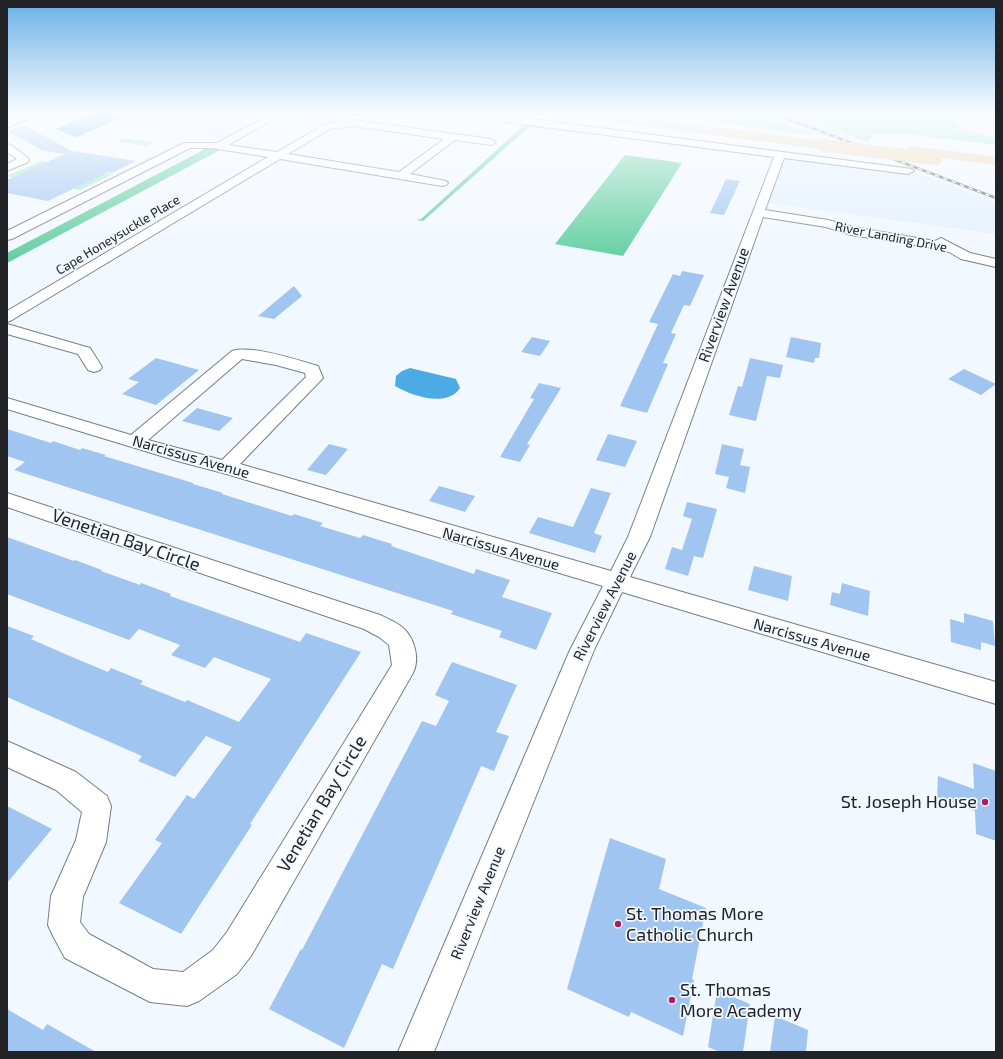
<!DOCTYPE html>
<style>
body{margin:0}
#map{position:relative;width:1003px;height:1059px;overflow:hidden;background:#f2f8ff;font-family:"Exo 2",sans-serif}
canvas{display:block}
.frame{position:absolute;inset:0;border:8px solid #212326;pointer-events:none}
</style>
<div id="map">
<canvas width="1003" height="1059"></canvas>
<div class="frame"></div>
</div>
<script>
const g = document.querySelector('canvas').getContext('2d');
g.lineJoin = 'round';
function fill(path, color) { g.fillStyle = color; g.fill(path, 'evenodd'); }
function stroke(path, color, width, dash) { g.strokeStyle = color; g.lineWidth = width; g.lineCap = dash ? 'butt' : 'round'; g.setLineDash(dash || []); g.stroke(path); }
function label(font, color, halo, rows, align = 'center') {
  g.font = font + ' "Exo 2",sans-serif'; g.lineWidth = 3.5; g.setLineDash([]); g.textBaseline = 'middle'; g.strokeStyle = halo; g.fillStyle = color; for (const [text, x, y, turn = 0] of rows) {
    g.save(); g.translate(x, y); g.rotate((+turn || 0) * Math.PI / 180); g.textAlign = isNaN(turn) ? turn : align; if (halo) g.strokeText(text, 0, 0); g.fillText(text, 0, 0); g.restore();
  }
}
fill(new Path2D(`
 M154,114H275L224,139L225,138L132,124Z
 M284,114H340L328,121L286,115L233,141Z
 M759,114H794L868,142L814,135Z
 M784,158L930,177L996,203V234L767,203Z`), '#e4f0fe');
fill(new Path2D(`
 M949,114H996V138L960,130L954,121L958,116Z`), '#fce9e1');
fill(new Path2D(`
 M648,114H759L814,135Z
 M794,114H949L958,116L954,121L960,130L996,138V145L910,134H874L868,142Z
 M123,138L154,142L147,146L116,141Z
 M42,161L113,174L80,190L7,176Z`), '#9feac6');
fill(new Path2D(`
 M522,124L590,132L589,134L529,127L423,221L417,220L421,219L523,126Z
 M254,132L7,263V253L209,147L235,141Z
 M625,155L682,163L623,256L555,244Z`), '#60ce9f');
fill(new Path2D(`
 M90,114L125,116L77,137L72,136L56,129Z
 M410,368L456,379L460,388C447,408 412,396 395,386L396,376L402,371Z`), '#4cabe5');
fill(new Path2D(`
 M24,125L72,151L136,161L112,173L108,172L48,201L7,193V180L65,154L41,150L8,131Z
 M726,179L740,181L724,215L710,213Z
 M682,271L704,275L690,306L684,305L671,333L676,334L663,363L668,364L647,413L620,406L658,324L649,322L673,274L680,276Z
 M294,286L302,296L274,319L258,316Z
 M532,337L550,341L540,356L521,352Z
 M791,337L821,343L819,358H815L814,363L786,357Z
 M156,358L199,370L156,405L122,394L139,382L128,379Z
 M750,358L783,365L780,378L767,376L756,421L729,415L738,386L742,387Z
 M964,369L996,384L981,395L948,379Z
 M539,383L561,388L527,444L530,445L520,462L500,457L534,399L530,398Z
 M197,408L233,418L219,431L182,421Z
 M7,429L51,443L53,441L80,450L82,448L106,455L104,456L193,483V484L223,493L222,494L292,516L294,514L323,523L320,526L360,538L363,535L392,544L391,546L474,574L476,569L510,580L502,597L552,613L536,650L499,637L502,631L451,614L453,611L14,470L25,462L7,456Z
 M608,434L637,441L625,467L596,460Z
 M329,444L348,449L326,475L307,470Z
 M722,444L744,449L740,465L750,467L745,493L726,488L729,477L715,474Z
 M439,486L475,496L465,512L429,501Z
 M591,488L611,493L594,533L602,536L595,553L529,533L538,517L573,527Z
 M687,502L717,509L703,558L694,556L688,576L665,569L672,547L682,550L692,519L683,516Z
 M7,537L74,561L75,560L102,570L101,571L140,585L141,583L171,594L170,596L300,642L306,633L361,652L250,824L252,825L181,934L119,903L162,843L155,840L187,795L194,799L232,747L206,736L175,777L138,761L142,756L7,697V626L34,636L31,639L65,654L108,672L111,668L143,681L140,684L185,702L187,700L239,722L271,679L214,657L205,668L171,655L180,645L139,629L129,640L7,594Z
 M754,566L792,576L788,601L748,590Z
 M842,583L870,591L868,616L830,605L832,592L840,594Z
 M964,613L993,621L995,646L981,642V650L951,642L950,619L964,623Z
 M452,662L517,685L496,732L509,736L494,771L481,766L393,969L382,964L344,1048L269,1009L301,949L302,950L422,721L436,726L449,701L435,695Z
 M973,763L996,771V841L976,834L975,811L937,797L938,776L974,789Z
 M7,806L52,829L7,883Z
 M610,838L666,859L659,889L706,908L692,979L694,980L683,1036L631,1012L629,1017L567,989Z
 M717,990L750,1004L743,1052H720L708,1047Z
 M7,1009L43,1030L47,1024L96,1052H7Z
 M775,1016L808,1030L806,1052H770Z`), '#a1c5f1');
const street = new Path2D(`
 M25,114H38L7,128V122Z
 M271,114H283L228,145L277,152L324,125L340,121L354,120L491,139L496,142L491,145L455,140L410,174L446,181L448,183L446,185L442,186L280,159L12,320L7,322V311L268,157L212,148H190L12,239L7,240V231L184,143H217ZM354,126L444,139L399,172L288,154L330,129Z
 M489,114H503L509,116L912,169L914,171L908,174L784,158L765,210L828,220L853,227L935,241L941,238L970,253L996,259V267L961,259L949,252L928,247L851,235L826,227L763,217L650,537L630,577L996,682V704L622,592L594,650L434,1052H398L570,650L603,586L223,473L181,462L7,409V398L131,435L232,351C253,345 297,360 318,366L323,378L240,464L611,571L628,537L774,157L507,122ZM242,359L276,365L305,373L306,377L222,460L148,440Z
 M7,144L11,145L28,158L29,160L28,162L7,171V164L17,159L7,152Z
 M7,324L90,348L102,367L100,370L94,372L88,370L78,354L7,334Z
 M7,493L380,615C388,619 396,622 402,627C415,638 420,659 413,673L251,956L237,974L199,1001L187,1006L150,1002L65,958L53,936L48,925L51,896L76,840L82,812L56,790L7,767V741L76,772L107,796L111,806L106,842L83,897L80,922L89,934L153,969L183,972L213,950L227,932L392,665L389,645L379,637L364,629L7,507Z`);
const primary = new Path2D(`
 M574,114H605L822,142L827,145L822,148L579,117Z
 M910,147L996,158V164L906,152L905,150Z`);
stroke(street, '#787e85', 2);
stroke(primary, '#d3d3d4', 2);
fill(street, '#fff');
fill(primary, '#f2d4ac');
const rail = new Path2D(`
 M775,114L996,198`);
stroke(rail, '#606367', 2.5);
stroke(rail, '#f2f8ff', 1.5, [4.5]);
const primaryBridge = new Path2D(`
 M822,145L936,159`);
stroke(primaryBridge, '#d3d3d4', 12, []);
stroke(primaryBridge, '#f2d4ac', 12);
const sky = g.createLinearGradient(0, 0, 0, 263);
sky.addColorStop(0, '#69b0e7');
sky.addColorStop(0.43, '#f9fcff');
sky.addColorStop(1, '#f9fcff00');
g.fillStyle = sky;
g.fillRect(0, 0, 1003, 263);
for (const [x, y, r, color] of [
 [985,802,4,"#ab1f60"],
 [618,924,4,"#ab1f60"],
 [672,1000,4,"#ab1f60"]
]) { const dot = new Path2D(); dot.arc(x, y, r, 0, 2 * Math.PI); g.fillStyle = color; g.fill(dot); stroke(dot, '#f2f8ff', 1.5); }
label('13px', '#212326', '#f2f8ff', [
 ["Cape Honeysuckle Place",118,235,-31],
 ["River Landing Drive",891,237,11]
]);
label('15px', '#212326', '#f2f8ff', [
 ["Riverview Avenue",724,305,-70],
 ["Narcissus Avenue",191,457,16],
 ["Narcissus Avenue",501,549,16],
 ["Riverview Avenue",605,606,-63],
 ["Narcissus Avenue",812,640,16],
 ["Riverview Avenue",478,903,-68]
]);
label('18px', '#212326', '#f2f8ff', [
 ["Venetian Bay Circle",126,540,19],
 ["Venetian Bay Circle",322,804,-59]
]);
label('18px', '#212326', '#f2f8ff', [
 ["St. Joseph House",977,802,"right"],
 ["St. Thomas More",626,914],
 ["Catholic Church",626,935],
 ["St. Thomas",680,990],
 ["More Academy",680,1011]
], 'left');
</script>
